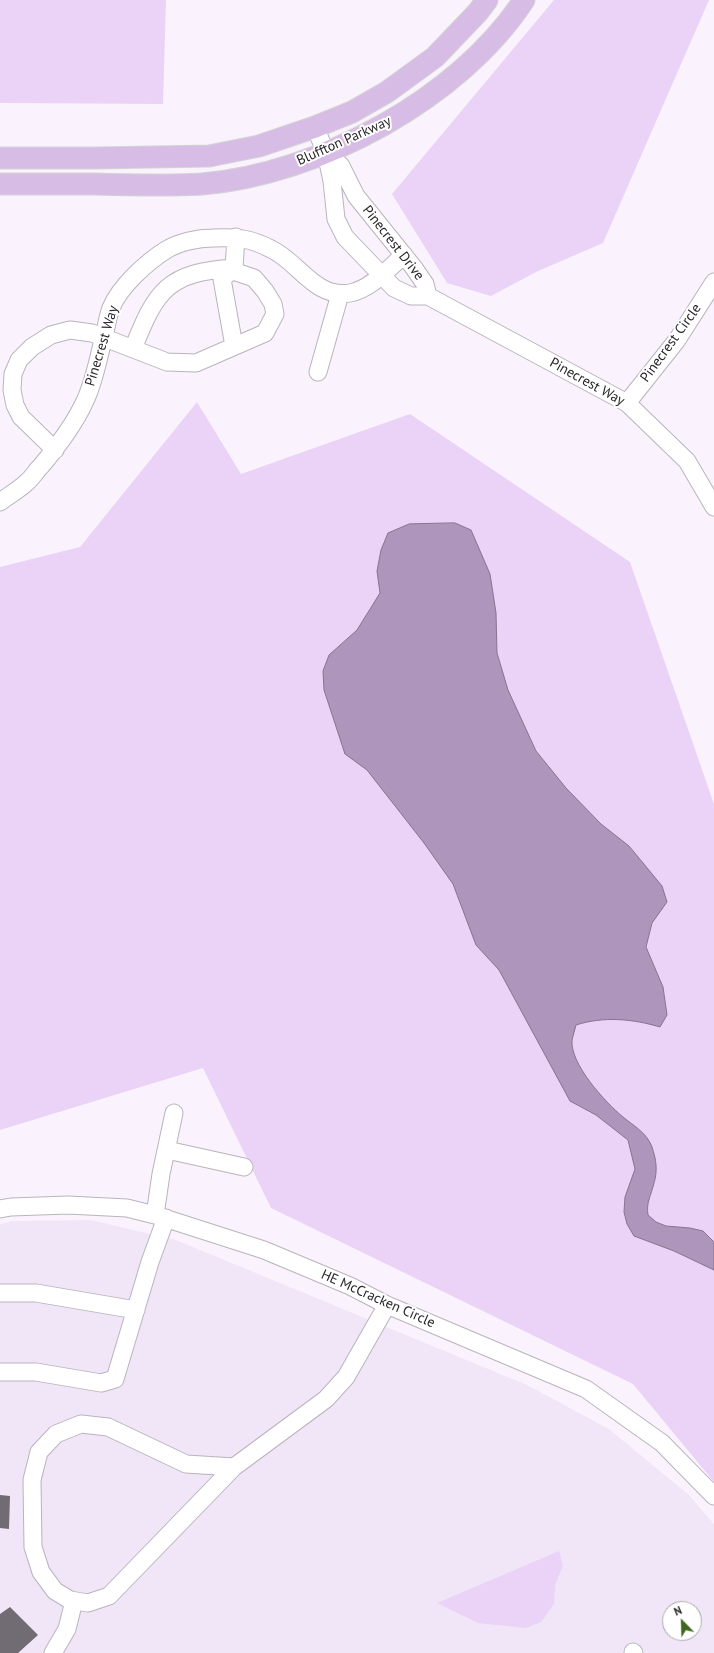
<!DOCTYPE html>
<style>
body{margin:0}
#map{position:relative;width:714px;height:1653px;overflow:hidden;background:#faf3fd;font-family:"PT Sans",sans-serif}
canvas{display:block}
.north{position:absolute;left:662px;top:1601px;width:40px;height:40px;box-sizing:border-box;background:#fff;border:1px solid #a9a8aa;border-radius:50%;rotate:337deg;font-size:11px;font-weight:700;line-height:16px;text-align:center;color:#29262a}
.north::after{content:'';display:block;margin:auto;width:14px;height:18px;background:#406721;clip-path:polygon(50% 0,100% 100%,50% 72%,0 100%)}
</style>
<div id="map">
<canvas width="714" height="1653"></canvas>
<div class="north">N</div>
</div>
<script>
const g = document.querySelector('canvas').getContext('2d');
g.lineJoin = 'round';
function fill(path, color) { g.fillStyle = color; g.fill(path, 'evenodd'); }
function stroke(path, color, width, dash) { g.strokeStyle = color; g.lineWidth = width; g.lineCap = dash ? 'butt' : 'round'; g.setLineDash(dash || []); g.stroke(path); }
function label(font, color, halo, rows, align = 'center') {
  g.font = font + ' "PT Sans",sans-serif'; g.lineWidth = 4; g.setLineDash([]); g.textBaseline = 'middle'; g.strokeStyle = halo; g.fillStyle = color; for (const [text, x, y, turn = 0] of rows) {
    g.save(); g.translate(x, y); g.rotate((+turn || 0) * Math.PI / 180); g.textAlign = isNaN(turn) ? turn : align; if (halo) g.strokeText(text, 0, 0); g.fillText(text, 0, 0); g.restore();
  }
}
fill(new Path2D(`
 M91,1220L176,1240L527,1385L609,1429L689,1495L714,1524V1653H0V1224L13,1221ZM670,1609H694V1633H670Z`), '#f1e6f7');
fill(new Path2D(`
 M0,0H166L163,104L0,103Z
 M554,0H709L603,243L536,272L491,296L447,283L392,194Z
 M197,402L241,474L410,414L630,562L714,804V1482L633,1384L271,1208L203,1068L0,1130V567L80,547Z
 M559,1551L563,1566L555,1585L554,1604L541,1622L526,1628L478,1623L437,1603Z`), '#ead3f6');
const water = new Path2D(`
 M455,523L471,530L490,574L496,613L497,653L508,690L536,751L566,788L601,824L629,846L662,886L667,902L652,923L646,947L663,987L667,1015L660,1027C633,1019 604,1016 576,1025C575,1030 573,1035 572,1040C570,1064 605,1102 623,1117C634,1126 647,1133 652,1147C656,1159 658,1170 654,1183C651,1196 646,1202 648,1215L656,1222L666,1226L690,1228L703,1231L714,1242V1270L674,1251L634,1236L627,1224L624,1212L625,1197L635,1169L628,1140L596,1115L570,1101L499,970L476,945L453,884L424,843L367,770L345,754L324,690L323,671L329,655L357,630L380,593L377,571L381,550L388,533L409,524Z`);
fill(water, '#ae95bb');
stroke(water, '#867490', 1);
fill(new Path2D(`
 M0,1495L10,1496L9,1529L0,1528Z
 M10,1607L38,1635L18,1653H0V1614Z`), '#716b74');
const minor = new Path2D(`
 M315,127L326,153L332,181L336,219L345,237L394,288L411,296H428L627,403L687,461L714,507
 M326,153L341,166L356,196L414,268L425,284L428,296
 M234,346L222,279L234,268
 M133,349C156,290 168,272 234,268
 M318,372L340,294
 M627,403L677,340L714,282
 M55,450L21,417L15,405L12,390L13,374L19,360L32,347L51,335L70,330L92,333L167,362L196,363L265,333L275,314L273,304L265,291L254,278L236,272L234,268L236,237
 M0,502C9,495 19,490 27,482C32,478 36,471 41,466C58,446 74,425 85,401C95,380 99,355 105,332C107,324 108,315 111,308C120,286 147,262 166,250C179,242 198,238 213,238C236,237 250,238 271,249C299,262 315,299 350,293C371,289 389,268 404,255
 M167,1150L244,1167
 M0,1209L11,1207L68,1205L127,1208L155,1215L264,1250L350,1286L387,1305L586,1389L662,1443L714,1496
 M155,1215L161,1174L174,1113
 M0,1293H36L136,1310
 M0,1372H36L101,1383L115,1379L150,1262L166,1218
 M234,1467L109,1596L88,1603L70,1600L55,1591L41,1572L33,1547L32,1480L39,1452L56,1434L81,1424L108,1427L186,1464L234,1467L326,1399L346,1377L387,1305
 M633,1652L634,1653
 M53,1653L67,1629L74,1601`);
const major = new Path2D(`
 M0,158H96L209,156L259,146L315,127L352,112L387,92L435,57L478,12L487,0
 M0,184C31,184 62,184 94,184C130,185 166,186 202,184C319,174 459,99 524,0`);
stroke(minor, '#bab3bd', 19);
stroke(major, '#d4d4d4', 23);
stroke(minor, '#fff', 17);
stroke(major, '#d7bce5', 21);
label('14px', '#29262a', '#fff', [
 ["Bluffton Parkway",344,141,-24],
 ["Pinecrest Drive",393,243,52],
 ["Pinecrest Circle",671,343,-54],
 ["Pinecrest Way",102,346,-73],
 ["Pinecrest Way",587,382,29],
 ["HE McCracken Circle",378,1299,24]
]);
</script>
